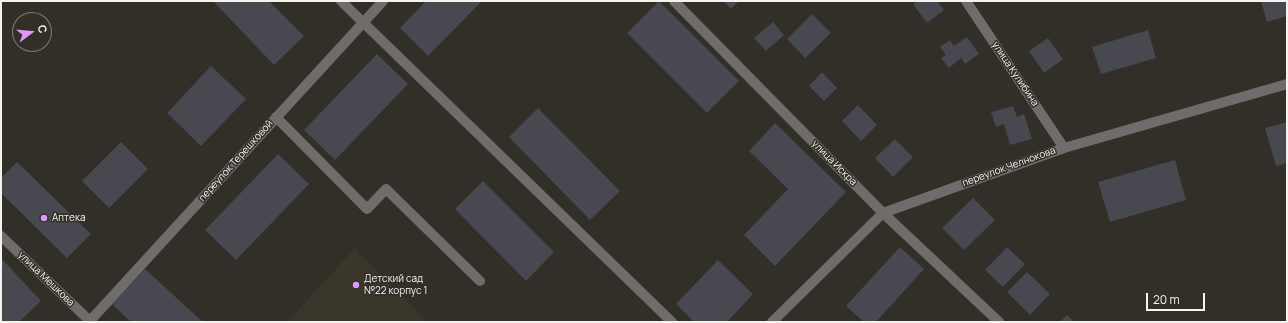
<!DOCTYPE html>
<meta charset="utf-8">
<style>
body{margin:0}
#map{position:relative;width:1288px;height:323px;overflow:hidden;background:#312f28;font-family:Manrope,sans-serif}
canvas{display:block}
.frame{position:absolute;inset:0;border:2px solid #f4f3ee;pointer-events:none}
.north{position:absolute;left:12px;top:12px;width:40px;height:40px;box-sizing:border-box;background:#312f28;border:1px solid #7f7d77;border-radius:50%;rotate:74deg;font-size:11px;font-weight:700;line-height:16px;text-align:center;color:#f4f3ee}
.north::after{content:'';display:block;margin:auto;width:14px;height:18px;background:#dd99f4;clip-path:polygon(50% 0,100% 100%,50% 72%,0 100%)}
.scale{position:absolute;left:1146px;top:293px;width:59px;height:18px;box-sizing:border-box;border:2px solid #f4f3ee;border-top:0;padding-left:5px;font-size:12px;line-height:14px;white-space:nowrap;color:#f4f3ee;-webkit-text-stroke:3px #312f28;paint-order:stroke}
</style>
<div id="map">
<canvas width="1288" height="323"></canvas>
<div class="frame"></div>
<div class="north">С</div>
<div class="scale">20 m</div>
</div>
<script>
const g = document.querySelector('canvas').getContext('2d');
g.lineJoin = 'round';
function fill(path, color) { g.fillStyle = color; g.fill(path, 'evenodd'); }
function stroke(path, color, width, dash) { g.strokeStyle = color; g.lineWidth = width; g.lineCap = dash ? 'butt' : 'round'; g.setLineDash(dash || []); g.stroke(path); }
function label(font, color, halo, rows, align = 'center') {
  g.font = font + ' Manrope,sans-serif'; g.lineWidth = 3; g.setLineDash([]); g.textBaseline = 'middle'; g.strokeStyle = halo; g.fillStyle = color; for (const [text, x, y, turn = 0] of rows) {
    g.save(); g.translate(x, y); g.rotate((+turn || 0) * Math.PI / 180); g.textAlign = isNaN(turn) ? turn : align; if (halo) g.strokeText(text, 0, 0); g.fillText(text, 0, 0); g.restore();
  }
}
fill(new Path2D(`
 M355,248L427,322H287Z`), '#3a3629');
fill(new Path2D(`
 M213,1H269L304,36L274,65Z
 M426,1H482L428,56L400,28Z
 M659,1L739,81L707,113L627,33Z
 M723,1H739L731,9Z
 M917,1H937L944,10L927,23L913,4Z
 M1261,1H1287V16L1267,22Z
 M812,14L831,33L805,58L787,39Z
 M773,22L784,35L766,51L754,38Z
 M1148,30L1156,58L1101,74L1092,47Z
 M967,37L979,54L965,64L961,58L949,68L941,58L946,55L940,47L950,40L954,46Z
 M1048,38L1063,59L1044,73L1029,51Z
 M377,54L408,84L335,160L304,130Z
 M211,66L246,99L201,146L167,113Z
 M822,72L837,88L824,101L809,86Z
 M858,105L877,125L861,141L842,121Z
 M1013,106L1017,117L1024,114L1032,139L1010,145L1004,124L996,127L991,112Z
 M538,108L620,191L590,220L509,137Z
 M1287,122V163L1276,166L1265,128Z
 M775,123L846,192L775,266L744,235L788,189L749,151Z
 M895,139L913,157L893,177L875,158Z
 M121,142L148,169L109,208L82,181Z
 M278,154L309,184L236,260L205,230Z
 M1175,160L1186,200L1110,222L1098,182Z
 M17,162L91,234L67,258L1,193V178Z
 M483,181L554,252L526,281L455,209Z
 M973,198L995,220L964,250L942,228Z
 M900,247L924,269L876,322H864L846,306Z
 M1007,247L1025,264L1003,287L985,270Z
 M1,258L41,301L19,322H1Z
 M718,260L753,294L727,322H694L676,304Z
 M145,269L203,322H131L112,304Z
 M1027,272L1050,294L1030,315L1007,292Z
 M1067,315L1074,322H1060Z`), '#474850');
stroke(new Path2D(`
 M341,1L672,322
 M674,1L883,213L999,322
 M966,1L1064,148
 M276,117L367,209L386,189L480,281
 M1,236L91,322
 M89,322L383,1
 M772,322L883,213L1064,148L1287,84`), '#706c6b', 10);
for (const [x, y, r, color] of [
 [44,218,4,"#dd99f4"],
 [356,285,4,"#dd99f4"]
]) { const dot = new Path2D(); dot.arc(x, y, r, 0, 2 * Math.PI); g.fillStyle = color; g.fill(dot); stroke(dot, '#312f28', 1.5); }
label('10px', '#f4f3ee', '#312f28', [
 ["улица Кулибина",1015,74,56],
 ["переулок Терешковой",236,161,-48],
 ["улица Искра",834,163,45],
 ["переулок Челнокова",1009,167,-20],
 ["улица Мешкова",46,279,44]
]);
label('10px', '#f4f3ee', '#312f28', [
 ["Аптека",52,218],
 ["Детский сад",364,279],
 ["№22 корпус 1",364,291]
], 'left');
</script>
